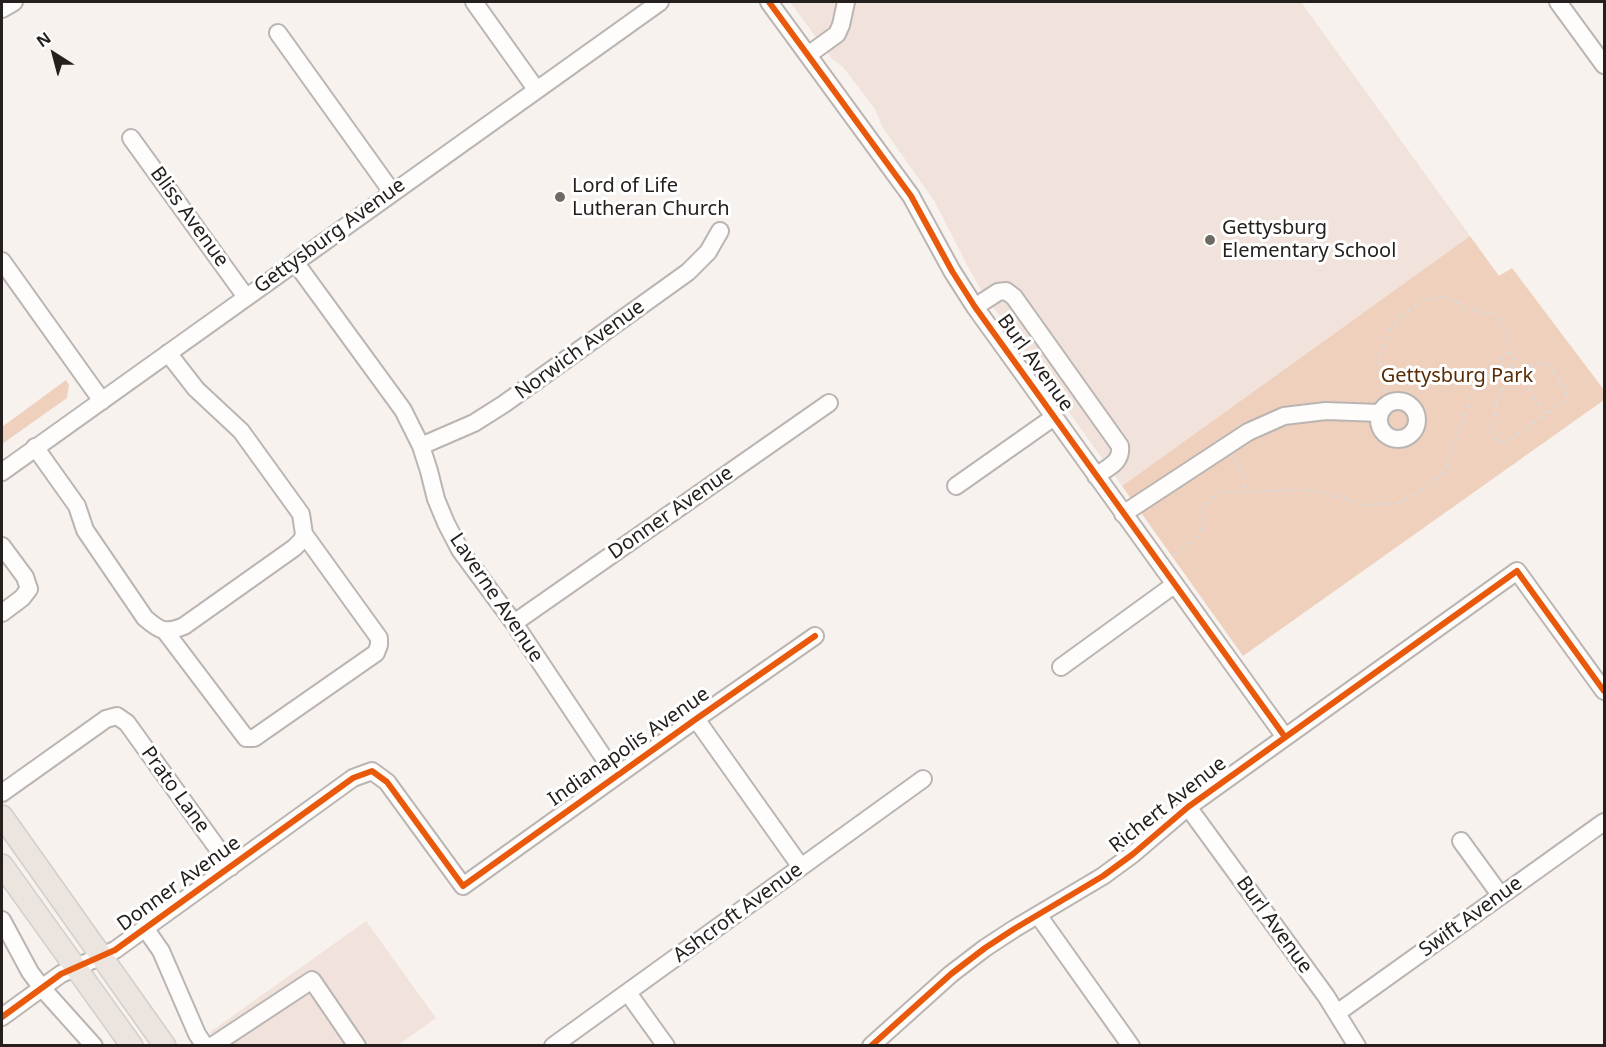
<!DOCTYPE html>
<style>
body{margin:0}
#map{position:relative;width:1606px;height:1047px;overflow:hidden;background:#f8f2ee;font-family:"Noto Sans",sans-serif}
canvas{display:block}
.frame{position:absolute;inset:0;border:3px solid #25201d;pointer-events:none}
.north{position:absolute;left:24px;top:24px;width:60px;height:60px;-webkit-text-stroke:4px #fff;paint-order:stroke;rotate:324deg;font-size:16px;font-weight:700;line-height:24px;text-align:center;color:#25201d}
.north::after{content:'';display:block;margin:auto;width:21px;height:27px;background:#25201d;clip-path:polygon(50% 0,100% 100%,50% 72%,0 100%)}
</style>
<div id="map">
<canvas width="1606" height="1047"></canvas>
<div class="frame"></div>
<div class="north">N</div>
</div>
<script>
const g = document.querySelector('canvas').getContext('2d');
g.lineJoin = 'round';
function fill(path, color) { g.fillStyle = color; g.fill(path, 'evenodd'); }
function stroke(path, color, width, dash) { g.strokeStyle = color; g.lineWidth = width; g.lineCap = dash ? 'butt' : 'round'; g.setLineDash(dash || []); g.stroke(path); }
function label(font, color, halo, rows, align = 'center') {
  g.font = font + ' "Noto Sans",sans-serif'; g.lineWidth = 6; g.setLineDash([]); g.textBaseline = 'middle'; g.strokeStyle = halo; g.fillStyle = color; for (const [text, x, y, turn = 0] of rows) {
    g.save(); g.translate(x, y); g.rotate((+turn || 0) * Math.PI / 180); g.textAlign = isNaN(turn) ? turn : align; if (halo) g.strokeText(text, 0, 0); g.fillText(text, 0, 0); g.restore();
  }
}
fill(new Path2D(`
 M790,2H1301L1470,236L1122,486L981,290L968,267L935,202L883,128L875,109L843,67L832,59Z
 M366,921L436,1018L398,1045H220L210,1032Z`), '#f1e3db');
fill(new Path2D(`
 M1470,236L1499,276L1512,268L1604,390V400L1243,656L1122,486Z
 M66,380L69,385L67,398L2,444V427Z`), '#eed0bc');
const minor = new Path2D(`
 M474,2L536,89
 M769,2L911,196L952,271L975,307L1285,737
 M1558,2L1604,65
 M2,9L14,2
 M278,33L392,192
 M808,55L837,34L841,25L846,2
 M131,138L246,297
 M2,261L102,401
 M295,262L403,410L421,446L429,471L436,499L446,523L460,550L514,623L616,776
 M975,307L998,292L1006,291L1014,297L1120,446C1122,463 1108,467 1096,476
 M1379 420a19 19 0 1 1 38 0a19 19 0 1 1-38 0Z
 M421,446L474,423L504,404L688,272L708,252L720,231
 M35,447L77,506L85,530L145,618C160,631 165,634 184,626L294,548L302,540L304,534L301,514L241,431L196,389L168,353
 M2,472L660,2
 M956,486L1054,417
 M1123,514L1248,432L1284,416L1326,411L1380,413
 M2,546L25,577L29,589L22,598L2,613
 M514,623L829,403
 M165,631L246,738H254L376,653L379,645V638L304,534
 M1061,667L1174,585
 M696,719L801,867
 M2,793L106,719L117,716L127,723L231,867
 M1188,807L1326,996L1357,1046
 M1461,841L1501,896
 M1038,915L1131,1046
 M2,920L30,972L42,988L94,1046
 M145,928L161,951L197,1034L205,1046
 M628,993L666,1046
 M1337,1013L1604,822
 M2,1017L61,974L115,950L353,778L372,771L387,782L463,886L696,719L815,636
 M212,1046L312,980L357,1046
 M553,1046L923,779
 M871,1046L951,974L985,948L1014,929L1103,876L1133,854L1188,807L1517,571L1604,691`);
const major = new Path2D(`
 M2,816L165,1046
 M2,865L132,1046`);
stroke(minor, '#bab5b2', 20);
stroke(major, '#d1cecb', 24);
stroke(new Path2D(`
 M1501 360a7 7 0 1 1 14 0a7 7 0 1 1-14 0Z
 M1537,363L1550,365L1567,393L1565,401L1506,442L1497,441L1491,432L1500,391Z
 M1512,366L1546,414
 M1388,401L1384,384L1379,355L1390,329L1406,312L1422,301L1439,297L1453,300L1465,307L1480,312L1491,313L1500,320L1504,328L1510,353
 M1234,459L1241,471L1246,491
 M1174,555L1193,541L1201,532L1203,510L1209,499L1223,492L1299,490L1317,491L1346,499L1364,505L1400,503L1430,484L1445,470L1472,396L1483,379L1502,365`), '#dcdad9', 2, [4.5, 4.5]);
stroke(minor, '#fefdfc', 16);
stroke(major, '#ebe4df', 21);
stroke(new Path2D(`
 M769,2L911,196L952,271L975,307L1285,737
 M2,1017L61,974L115,950L353,778L372,771L387,782L463,886L696,719L815,636
 M871,1046L951,974L985,948L1014,929L1103,876L1133,854L1188,807L1517,571L1604,691`), '#e8590c', 6);
for (const [x, y, r, color] of [
 [560,197,6,"#6f6a66"],
 [1210,240,6,"#6f6a66"]
]) { const dot = new Path2D(); dot.arc(x, y, r, 0, 2 * Math.PI); g.fillStyle = color; g.fill(dot); stroke(dot, '#fff', 2); }
label('20px', '#25201d', '#fff', [
 ["Lord of Life",572,186],
 ["Lutheran Church",572,209],
 ["Gettysburg",1222,228],
 ["Elementary School",1222,251]
], 'left');
label('20px', '#25201d', '#fff', [
 ["Bliss Avenue",189,217,54],
 ["Gettysburg Avenue",330,236,-36],
 ["Norwich Avenue",580,350,-36],
 ["Burl Avenue",1035,363,54],
 ["Donner Avenue",671,513,-35],
 ["Laverne Avenue",496,598,56],
 ["Indianapolis Avenue",629,747,-35],
 ["Prato Lane",175,790,54],
 ["Richert Avenue",1168,805,-38],
 ["Donner Avenue",179,884,-36],
 ["Ashcroft Avenue",738,913,-36],
 ["Swift Avenue",1471,917,-36],
 ["Burl Avenue",1274,925,54]
]);
label('20px', '#592c03', '#fff', [
 ["Gettysburg Park",1457,376]
]);
</script>
